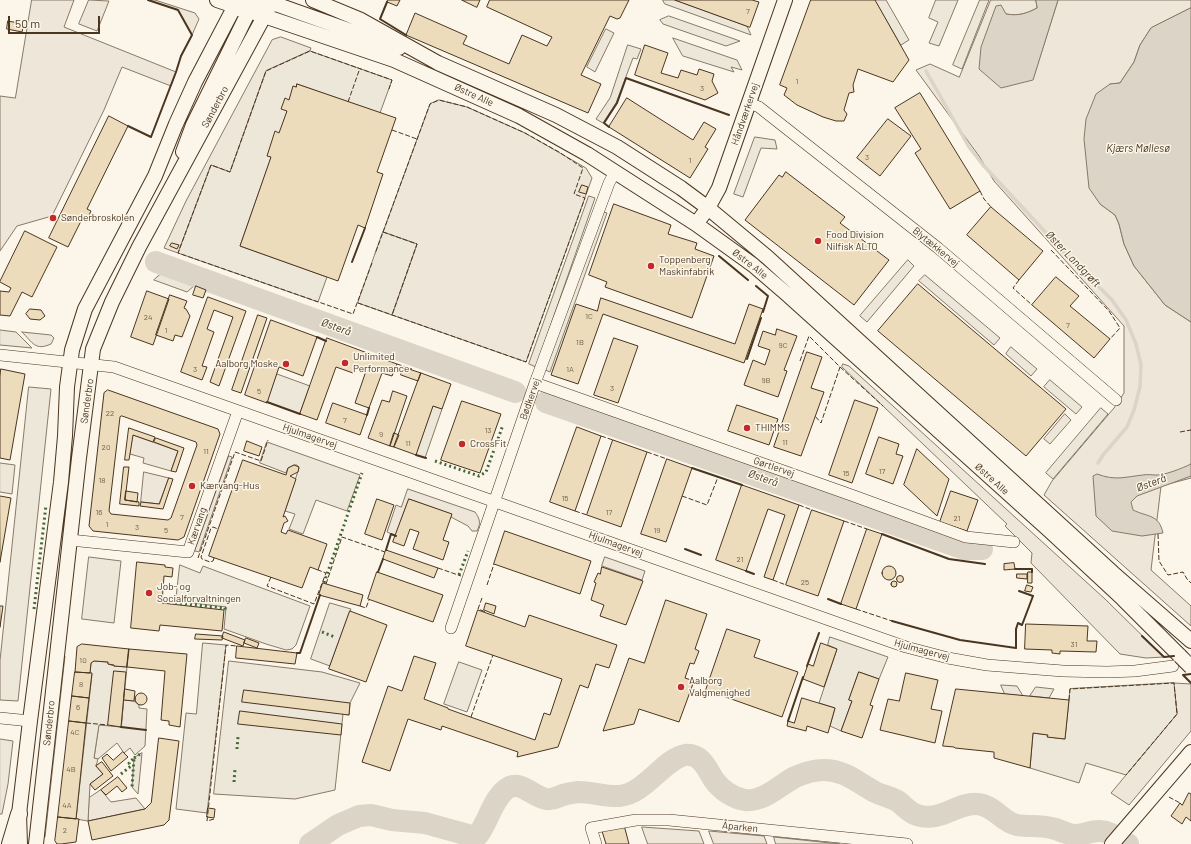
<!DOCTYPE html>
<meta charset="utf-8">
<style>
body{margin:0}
#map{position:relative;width:1191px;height:844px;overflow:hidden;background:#fbf6e9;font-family:Barlow,sans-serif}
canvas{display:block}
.scale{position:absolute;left:8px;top:16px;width:92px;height:18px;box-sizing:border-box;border:2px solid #4a3520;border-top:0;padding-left:5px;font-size:12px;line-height:14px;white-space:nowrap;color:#4a3520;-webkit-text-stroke:3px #fbf6e9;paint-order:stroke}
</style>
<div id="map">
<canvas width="1191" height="844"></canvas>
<div class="scale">50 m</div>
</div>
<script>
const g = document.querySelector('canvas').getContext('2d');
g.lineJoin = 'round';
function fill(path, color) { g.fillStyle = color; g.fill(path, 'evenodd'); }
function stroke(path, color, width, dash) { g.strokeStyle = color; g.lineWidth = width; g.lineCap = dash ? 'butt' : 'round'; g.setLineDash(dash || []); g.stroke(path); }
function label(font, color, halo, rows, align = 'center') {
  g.font = font + ' Barlow,sans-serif'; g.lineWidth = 3; g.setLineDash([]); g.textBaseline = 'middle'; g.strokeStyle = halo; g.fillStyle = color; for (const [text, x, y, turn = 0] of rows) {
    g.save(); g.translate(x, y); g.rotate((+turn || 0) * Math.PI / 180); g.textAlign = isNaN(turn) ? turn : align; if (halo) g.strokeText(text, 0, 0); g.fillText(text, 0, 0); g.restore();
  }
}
const green = new Path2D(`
 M32,0H74L64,27L176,72L171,86L122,67L104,110L52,216L17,226L0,251V96L15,98Z
 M89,0L109,1L97,31L79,24Z
 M148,0H155L195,13L199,19L192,35L178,10Z
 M991,0H1036L1037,8C1026,14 1018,16 1006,14L1033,79L1058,0H1191V8L1151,28L1140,45L1134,62L1120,83L1110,84L1100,204L1115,215L1119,224L1124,244L1134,266L1165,305L1191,322V478L1161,486L1151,570L1191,606V626L1044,495L1052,481L1114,408L1124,393V326L994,181L979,156L916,70L930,64L959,77Z
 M281,37L311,48L310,51L266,71L230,172L211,165L178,253L164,248L186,201L272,40Z
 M439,100L467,107L525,133L586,168L592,178L526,362L392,315L417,244L383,232L430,104Z
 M22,332L51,335L54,338L51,344C35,351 33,343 22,332Z
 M843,364L849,366L1105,599L1164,657L1146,658L1120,654L1031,563L1032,553L1005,526L1007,524L842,367Z
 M133,435L178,451L171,471L143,463L144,458L130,454Z
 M0,463L15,465L12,494L0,492Z
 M144,472L169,478L159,504L141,502Z
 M408,489L475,512C480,519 481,523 477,531H472L468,526L451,517V514L409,499L396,536L387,532L396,505L401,507Z
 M605,557L645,571L642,580L602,566Z
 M1174,683L1191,684V731L1129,805L1111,793L1177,714Z
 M124,700L134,701L139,705V708L147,709L145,746L135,755L130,748L124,753L117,743L98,759L94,758L99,724L121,727Z
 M101,790L111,802L136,798L145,809L88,821L89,798Z
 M642,827L699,831L704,844H648Z
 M709,831L764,836L767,844H714Z
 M774,837L840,844H776Z`);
fill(green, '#ede6d9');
stroke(green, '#887966', 1);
const parking = new Path2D(`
 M663,0H675L747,26L751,35L665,4Z
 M875,0H886L909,40L901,45Z
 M936,0H958L939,46L929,43L938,22L929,18Z
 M980,0H989L962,69L953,65Z
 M669,16L740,41L726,46L663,24L660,20Z
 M606,29L614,33L595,72L587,67Z
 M673,38L737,60L742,70L731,67L734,72L683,56Z
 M628,45L641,49L637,59L633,58L616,103L603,123L596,119L610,98Z
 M310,51L392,80L380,113L297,84L240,246L327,277L318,302L178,253L211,165L230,172L266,71Z
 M755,137L775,140L777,149L761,148L743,197L734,194Z
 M589,196L595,198L536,367L529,364Z
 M601,211L607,213L550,372L543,369Z
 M383,232L417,244L392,315L358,303Z
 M908,260L914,266L867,322L860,316Z
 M162,273L195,285L187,292L154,280Z
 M925,275L1000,338L994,345L919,281Z
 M0,330L16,332L32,348L0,345Z
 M1011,347L1037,369L1031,376L1006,354Z
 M277,374L310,386L300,414L267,402Z
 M1050,380L1082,407L1076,414L1044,387Z
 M29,387L51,389L18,701L0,700V661Z
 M433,406L442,409L425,458L416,455Z
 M1101,408L1108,414L1053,479L1046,473Z
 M1065,414L1071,420L1050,444L1044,439Z
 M267,442L360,475L347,511L316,500L303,534L289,529L295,514L285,511L299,468L297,465H294L288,468L286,473L260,463Z
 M229,456L232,457L199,552L195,551Z
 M89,557L121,561L114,623L82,619Z
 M180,565L200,573L203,566L310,606L296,645L292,649L286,650L266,644L224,629L226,607L176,601Z
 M330,603L351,609L330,666L311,659Z
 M830,637L888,657L879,679L859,672L849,700L852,701L841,731L830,726L835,708L819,703L837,649L828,645Z
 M203,643L226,645L207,813L176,809L186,713L196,714Z
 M62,655L65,656L45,837L42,836Z
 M94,661L108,662V664L114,666L127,667L121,727L99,725L94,758L98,759L96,766L103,774L90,784L88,821L76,819L92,674L90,673L91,663Z
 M229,661L322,672L360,683L350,703L349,715L343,714L335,790L295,799L214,794Z
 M459,662L482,670L467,712L444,704Z
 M1174,683L1177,714L1126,775L1086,763L1079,783L1030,768L1033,733L1048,735V737L1065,739L1070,689Z
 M1001,685L1017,686L1023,696L1005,694Z
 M1036,687L1054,689L1049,698L1030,696Z
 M0,739L13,741L8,784L2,814H0Z
 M142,753L138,794L132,787L134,758Z`);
fill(parking, '#ede7d9');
stroke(parking, '#887966', 1);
const water = new Path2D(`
 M1036,0H1058L1033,80L1001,88L979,69L981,47L996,6L1001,5L1006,14C1018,16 1026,14 1037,8Z
 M1191,8V322L1165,305L1134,266L1124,244L1119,224L1115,215L1100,204L1089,188L1084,139L1086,119L1096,94L1110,84L1120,83L1134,62L1140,45L1151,28Z
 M1191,464V476L1137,496L1131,502L1133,510C1147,517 1159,514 1163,533L1142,536L1112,531L1096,516L1093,476L1097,474C1116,481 1124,477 1143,475C1148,474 1151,475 1155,475C1163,476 1183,468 1191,464Z`);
fill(water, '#dcd4c6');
stroke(water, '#887966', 1);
stroke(new Path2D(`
 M926,71L969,147L983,165L1063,251L1112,300L1126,320L1136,344L1141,365L1140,387L1134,410L1127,427L1103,455L1098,463`), '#dcd4c6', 3.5);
stroke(new Path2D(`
 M156,262L515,392
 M546,402L965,549H982
 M310,844L338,825L359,816L371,815L392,820L425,823L472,836L478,835C488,822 494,796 508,788C521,780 533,797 546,799C553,800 557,797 563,795C568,793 574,793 578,792C592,792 606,797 619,796C645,794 664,759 685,755C701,753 707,769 714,780C721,790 733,798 745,800C764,802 780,785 795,777C804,773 815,770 824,770C845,770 858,783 875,792C883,796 892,797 899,802C905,807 910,813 917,815C941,823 957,802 978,804C995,806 1002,822 1017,825C1028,827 1040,825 1051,828C1059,829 1068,835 1076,835C1084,835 1091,831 1098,831C1109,830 1119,839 1128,844`), '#dcd4c6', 22);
const building = new Path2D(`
 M388,0H400L397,6L387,2Z
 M462,0H480L477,7Z
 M490,0H629L620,18L617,19L610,16L581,75L601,84L588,113L406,35L415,13L467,36L463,44L509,64L522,35L547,46L552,37L487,7Z
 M675,0H752L759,2L750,27Z
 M811,0H875L909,60L893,82L858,69L853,85L854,92L849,93L844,110L847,114L844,121H836L823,117L797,105L784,95L787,88L780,85Z
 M8,21L24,24L22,32L7,29Z
 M645,45L668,53L661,73L678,78L681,70L697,75L699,69L714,74L712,81L718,93L705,100L635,75Z
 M297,84L396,118L377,172L383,174L365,228L358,225L338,281L240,246L271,157L267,156L275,131L279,133L287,111L281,109L285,98L289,100L293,86L296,87Z
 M920,93L980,191L950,209L915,153L921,149L895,108Z
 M627,98L693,140L704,122L716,129L705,147L708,149L690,178L609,127Z
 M109,116L128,126L87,209L91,211L86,222L82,219L68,247L49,238Z
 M888,119L911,136L880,176L857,158Z
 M786,172L845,217L840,223L889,260L854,305L745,220L779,175L782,177Z
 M582,185L588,187L586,194L579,192Z
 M614,204L671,225L668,234L697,243L695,249L714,256L692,318L605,287L607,282L589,275Z
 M991,207L1043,251L1019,280L967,235Z
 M25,231L57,247L32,297L22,292L10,316L0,315V291L9,292L11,288L0,282Z
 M172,243L179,245L177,249L170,246Z
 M1056,277L1079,296L1070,306L1110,339L1094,358L1032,305Z
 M918,284L1066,409L1026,456L878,331Z
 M196,286L206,290L203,298L193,295Z
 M147,291L169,299L153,345L131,337Z
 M170,295L187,301L184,308L186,309L190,316L182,337L175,335L173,341L156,335Z
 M208,297L246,311L219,386L210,382L233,317L214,310L207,329L214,332L202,366L207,367L202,380L181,372Z
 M601,298L735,344L749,304L763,309L744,363L603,314L578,384L551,375L576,304L597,311Z
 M30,309L41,310L45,316L40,320L30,319L26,314Z
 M258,315L267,318L241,393L232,390Z
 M271,320L317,337L303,376L279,367L267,403L245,395Z
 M777,329L797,336L784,370L787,371L778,397L744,385L753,360L765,365L770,350L758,346L763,331L775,335Z
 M327,338L397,364L392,376L382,373L369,408L355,403L366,371L355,367L353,373L336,367L317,420L300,414Z
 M614,338L638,346L618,403L594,395Z
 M807,352L822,357L811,388L824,392L801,456L774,447Z
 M403,367L421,373L418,381L401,375Z
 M1,369L25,374L10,460L0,458V377Z
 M421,373L451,384L442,409L433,406L416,455L394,447Z
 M108,390L218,429L220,434L184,537L178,540L93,531L89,526L104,393ZM122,416L196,442L197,445L171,518L168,520L111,514L109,511L120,417Z
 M393,391L407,396L390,446L368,438L382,400L389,402Z
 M855,400L878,408L852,483L829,475Z
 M462,401L501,414L480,473L441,460Z
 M333,403L367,415L360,435L326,423Z
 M737,405L778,419L769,445L728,431Z
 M577,427L601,436L575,511L550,502Z
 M129,428L155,437L153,442L133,435L129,460H125Z
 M394,433L399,435L394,447L390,446Z
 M879,437L899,444L896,454L903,456L893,484L866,474Z
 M156,438L184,448L176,472L171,471L178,451L154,442Z
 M613,440L647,452L621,527L587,515Z
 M247,441L262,447L259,456L244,451Z
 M917,449L949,479L937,516L904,485Z
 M667,459L692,468L666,542L641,534Z
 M243,460L286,475L288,468L294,465L299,467L298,472L290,476L296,479L283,517L285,516L288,521L284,523L281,532L286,534L288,530L327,544L318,570L310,567L302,588L209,556Z
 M124,467H129L125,500L139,502V506L120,504Z
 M169,478L173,479L163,509L140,506L141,502L159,504Z
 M742,485L799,505L773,580L764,577L785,515L768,509L746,571L716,560Z
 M126,491L138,493L137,502L125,500Z
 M951,491L978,500L967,531L940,522Z
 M0,496L11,498L0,562Z
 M377,499L394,505L382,540L365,534Z
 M409,499L452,514L443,540L449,542L443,560L413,549L419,532L410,529L404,546L393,542Z
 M812,510L844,521L818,596L786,585Z
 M867,529L882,534L856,609L841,604Z
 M505,531L591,561L580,594L494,564Z
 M386,550L438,568L434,578L383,559Z
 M137,562L165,565V567L173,568L172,577L164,576L162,603L224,610L222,631L160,625L159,631L131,628Z
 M1014,563L1015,569L1004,570V564Z
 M882 573a7 7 0 1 1 14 0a7 7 0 1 1-14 0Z
 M602,567L643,581L626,625L600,616L604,605L591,600L596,583L594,582L598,573L600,574Z
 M377,572L443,595L433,622L368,599Z
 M1028,572H1032V583H1028Z
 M1017,574H1027V579L1017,578Z
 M896.5 579a3.5 3.5 0 1 1 7 0a3.5 3.5 0 1 1-7 0Z
 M891 584a3 3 0 1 1 6 0a3 3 0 1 1-6 0Z
 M323,583L363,595L360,606L319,595Z
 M1027,585L1033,587L1031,592L1025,591Z
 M666,600L707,614L695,649L699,651L694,664L690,663L685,678L694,681L679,722L639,709L634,724L603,731L629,658L644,663Z
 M486,603L496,606L494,614L484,610Z
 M0,606H3L0,627Z
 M478,610L525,627L529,615L617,645L609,668L596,664L588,688L580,685L558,747L517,757L518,752L442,726L441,730L408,719L390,771L362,762L388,686L402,691L414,656L436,663L424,699L448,708V709L535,740L544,713L550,715L562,679L466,646Z
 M350,611L387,625L366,682L329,669Z
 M1026,624L1088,626L1087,641H1097L1096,652L1060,651V654L1052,653V650L1025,649Z
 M727,629L760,640L754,657L798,672L782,717L706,690Z
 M224,632L245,640L243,646L222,638Z
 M196,634L223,636L222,640L195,639Z
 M246,638L259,643L257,648L244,643Z
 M821,643L837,649L824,687L803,679L808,664L813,666Z
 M82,644L129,649L127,667L114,666V665L108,664V662L94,661L91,663L90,673L75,672L77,647Z
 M237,646L297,653L295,664L236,658Z
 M129,649L187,654L180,727L169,725V721L161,720L165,671L127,667Z
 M114,671L126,672L121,727L108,725Z
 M75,672L92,673L89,698L72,696Z
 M859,672L879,679L870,705L873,706L862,738L841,731L852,701L849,700Z
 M906,673L938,680L931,709L942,711L935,743L880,730L888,699L899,701Z
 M125,689L135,691L134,701L124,700Z
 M956,689L1069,700L1065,739L1047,737L1048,735L1033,733L1030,768L994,758V752L955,748L954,747L943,746Z
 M244,690L350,703L349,715L242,702Z
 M135 699a6 6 0 1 1 12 0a6 6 0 1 1-12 0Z
 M72,696L89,698L86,723L69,721Z
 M802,698L835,708L828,733L807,726L806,731L787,726L788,721L794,723Z
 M240,711L342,724L341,735L238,724Z
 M69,721L86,723L76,819L58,817Z
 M159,738L179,741L169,820L164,825L92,840L88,821L145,809L151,803Z
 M123,752L128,757L111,771L102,758L107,754L113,760Z
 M102,762L113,776L95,790L90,784L103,774L96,766Z
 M118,777L127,788L122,792L117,786L106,795L101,790Z
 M1189,793L1191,794V821L1186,817L1182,824L1171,816L1180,803L1182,805Z
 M208,808L215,809L214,818L207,817Z
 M58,817L79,819L76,842L61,844H57L55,841Z
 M624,825L629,844H606L602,831Z`);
fill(building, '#ecdcbc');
stroke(building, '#4a3520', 1);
const minor = new Path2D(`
 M749,103L759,107L938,248L1116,400
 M0,355L114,367L849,627L906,647L948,658L987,665L1063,671L1107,672L1135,671L1173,666
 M535,383L854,496L966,537L1014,542
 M70,540L188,552L238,411
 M451,628L535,383L609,183L615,172
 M0,718L30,721
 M596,844L591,828L636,820H669L907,844`);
const tertiary = new Path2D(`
 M217,0L394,60L519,116L587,154L696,224L753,265L789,296L1050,531L1123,599L1180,656
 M313,0L361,20L438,63L556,115L617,147L681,188L708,208L767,257L1113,573L1191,641
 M239,9C251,1 264,2 278,5L399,48
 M183,152L193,125L247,15L249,1
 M696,224L708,208L719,188L785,0
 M20,844L19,814L30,721L61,482L65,436L67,387L72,350L85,309L155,176L176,124L195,82L238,0
 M36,844L79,458L93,349L112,302L139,247L273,0
 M1112,844L1191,752`);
const secondary = new Path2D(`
 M10,844L19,814`);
stroke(minor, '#4a3520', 12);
stroke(tertiary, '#4a3520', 16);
stroke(secondary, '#4a3520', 18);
stroke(minor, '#fbf6e9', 11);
stroke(tertiary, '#fbf6e9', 14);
stroke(secondary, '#fbf6e9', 16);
const tertiaryBridge = new Path2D(`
 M1180,656L1191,667`);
stroke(tertiaryBridge, '#4a3520', 16, []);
stroke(tertiaryBridge, '#fbf6e9', 14);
stroke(new Path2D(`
 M435,461L479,476L486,472L503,425
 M459,575L468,551
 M324,583L362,473
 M174,599V603L225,608V612
 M34,609L46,505
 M322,632L335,637
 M237,749L238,737
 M134,758L142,753
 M121,774L131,766L129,763L134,758L132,787
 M234,782L235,769`), '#436837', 3, [2, 3]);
stroke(new Path2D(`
 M348,102L360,68
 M392,130L417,139
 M980,191L984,199L991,207
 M383,232L417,244L392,315
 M1051,250L1109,311L1120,328L1110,339
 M372,263L353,314L178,253L211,165L230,172L266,71L310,51L392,80L389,89
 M1019,280L1013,288L1032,305
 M358,303L526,362L585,198L574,194L583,168L559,152L525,133L467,107L439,100L430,104L375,254
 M800,361L809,336L840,367L821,423L815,416
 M397,364L412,369
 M840,367L883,406
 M1180,432L1191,430
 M601,436L613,440
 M647,452L667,459
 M682,496L707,505L718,477
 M799,505L812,510
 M575,511L587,515
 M844,521L867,529
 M1158,534L1159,561L1168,575L1183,572L1187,579L1191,583
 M198,558L235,452L261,461L268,440
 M214,558L213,561L210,562L202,559L201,557L211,528L213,527L218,529
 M438,568L461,576
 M271,577L267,586L314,604L326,573L318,570
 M773,580L786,585
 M326,584L342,537L385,552
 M487,585L494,564
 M482,598L478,609L486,612
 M360,606L366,608L369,600
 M856,609L892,621
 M1069,700L1070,689L1174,683L1177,714L1126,775
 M471,717L493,655
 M86,723L108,725
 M1169,797L1180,803
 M214,819L207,821L226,645L237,646`), '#4a3520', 1, [5, 2]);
stroke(new Path2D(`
 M387,2L380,19L406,35
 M128,126L151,137L176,72L181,56L192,35L178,10L148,0
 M609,127L604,123L617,103L626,78L729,115
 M719,256L748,280
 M352,262L365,228
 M756,286L768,296L763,312
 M317,337L326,341
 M747,359L761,318
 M267,402L300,414
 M367,415L369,408
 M416,455L426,458
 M692,468L742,485
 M882,534L949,559L985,564
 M685,549L701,555
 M386,550L391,534L396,536
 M1015,569H1032V572
 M746,571L754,574
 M378,572L383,559
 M828,599L841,604
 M892,621L960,640L1016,648V629L1018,623L1022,625L1033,596L1019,591
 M1142,636L1164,657L1174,656
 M297,653H300L320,595
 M807,666L819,633
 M1191,674L1183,675L1191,683
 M788,721L803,677
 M121,727L146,730`), '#4a3520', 2);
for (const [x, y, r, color] of [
 [53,218,4,"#c62828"],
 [818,241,4,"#c62828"],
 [651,266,4,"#c62828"],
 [345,363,4,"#c62828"],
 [286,364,4,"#c62828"],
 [747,428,4,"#c62828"],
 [462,444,4,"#c62828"],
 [192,486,4,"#c62828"],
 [149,593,4,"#c62828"],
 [681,687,4,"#c62828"]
]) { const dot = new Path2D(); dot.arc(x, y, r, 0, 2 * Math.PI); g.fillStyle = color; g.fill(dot); stroke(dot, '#fbf6e9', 1.5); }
label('8px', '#725f47', null, [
 ["7",748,11],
 ["1",797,81],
 ["3",702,88],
 ["3",867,157],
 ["1",690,160],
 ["1C",589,316],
 ["24",148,317],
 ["7",1068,325],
 ["1",166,330],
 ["1B",580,342],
 ["9C",783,345],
 ["3",195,369],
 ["1A",570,369],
 ["9B",766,380],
 ["3",612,388],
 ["5",259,391],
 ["22",110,413],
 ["7",345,420],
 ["13",488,430],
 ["9",381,434],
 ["11",785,442],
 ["11",408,443],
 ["20",106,447],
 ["11",206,451],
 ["17",882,471],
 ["15",846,473],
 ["18",102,480],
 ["15",565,498],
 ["16",99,512],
 ["17",609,512],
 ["7",182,517],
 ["21",957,518],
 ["1",107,524],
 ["3",137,527],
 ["5",166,530],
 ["19",657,530],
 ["21",740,559],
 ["25",805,582],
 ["31",1074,644],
 ["10",83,660],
 ["8",81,684],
 ["6",78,707],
 ["4C",75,732],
 ["4B",71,769],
 ["4A",67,805],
 ["2",65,830]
]);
label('10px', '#4a3520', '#fbf6e9', [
 ["Østre Alle",474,95,24],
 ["Sønderbro",215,107,-62],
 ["Håndværkervej",745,114,-71],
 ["Blytækkervej",936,247,39],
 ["Østre Alle",750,264,38],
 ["Bødkervej",530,399,-71],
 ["Sønderbro",87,401,-82],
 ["Hjulmagervej",310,436,19],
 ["Gørtlervej",774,467,19],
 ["Østre Alle",992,479,42],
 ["Kærvang",197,526,-71],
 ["Hjulmagervej",616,544,20],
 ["Hjulmagervej",922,650,15],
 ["Sønderbro",49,723,-84],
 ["Åparken",740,827,6]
]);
label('10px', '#4a3520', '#fbf6e9', [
 ["Sønderbroskolen",61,218],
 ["Food Division",826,235],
 ["Nilfisk ALTO",826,247],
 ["Toppenberg",659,260],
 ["Maskinfabrik",659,272],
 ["Unlimited",353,357],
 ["Performance",353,369],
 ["Aalborg Moske",278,364,"right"],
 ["THIMMS",755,428],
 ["CrossFit",470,444],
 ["Kærvang-Hus",200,486],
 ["Job- og",157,587],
 ["Socialforvaltningen",157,599],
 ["Aalborg",689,681],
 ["Valgmenighed",689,693]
], 'left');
label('italic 11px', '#4a3520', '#fbf6e9', [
 ["Kjærs Møllesø",1138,148],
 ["Øster Landgrøft",1073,259,46],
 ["Østerå",336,327,20],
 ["Østerå",763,478,19],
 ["Østerå",1151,483,-20]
]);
</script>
